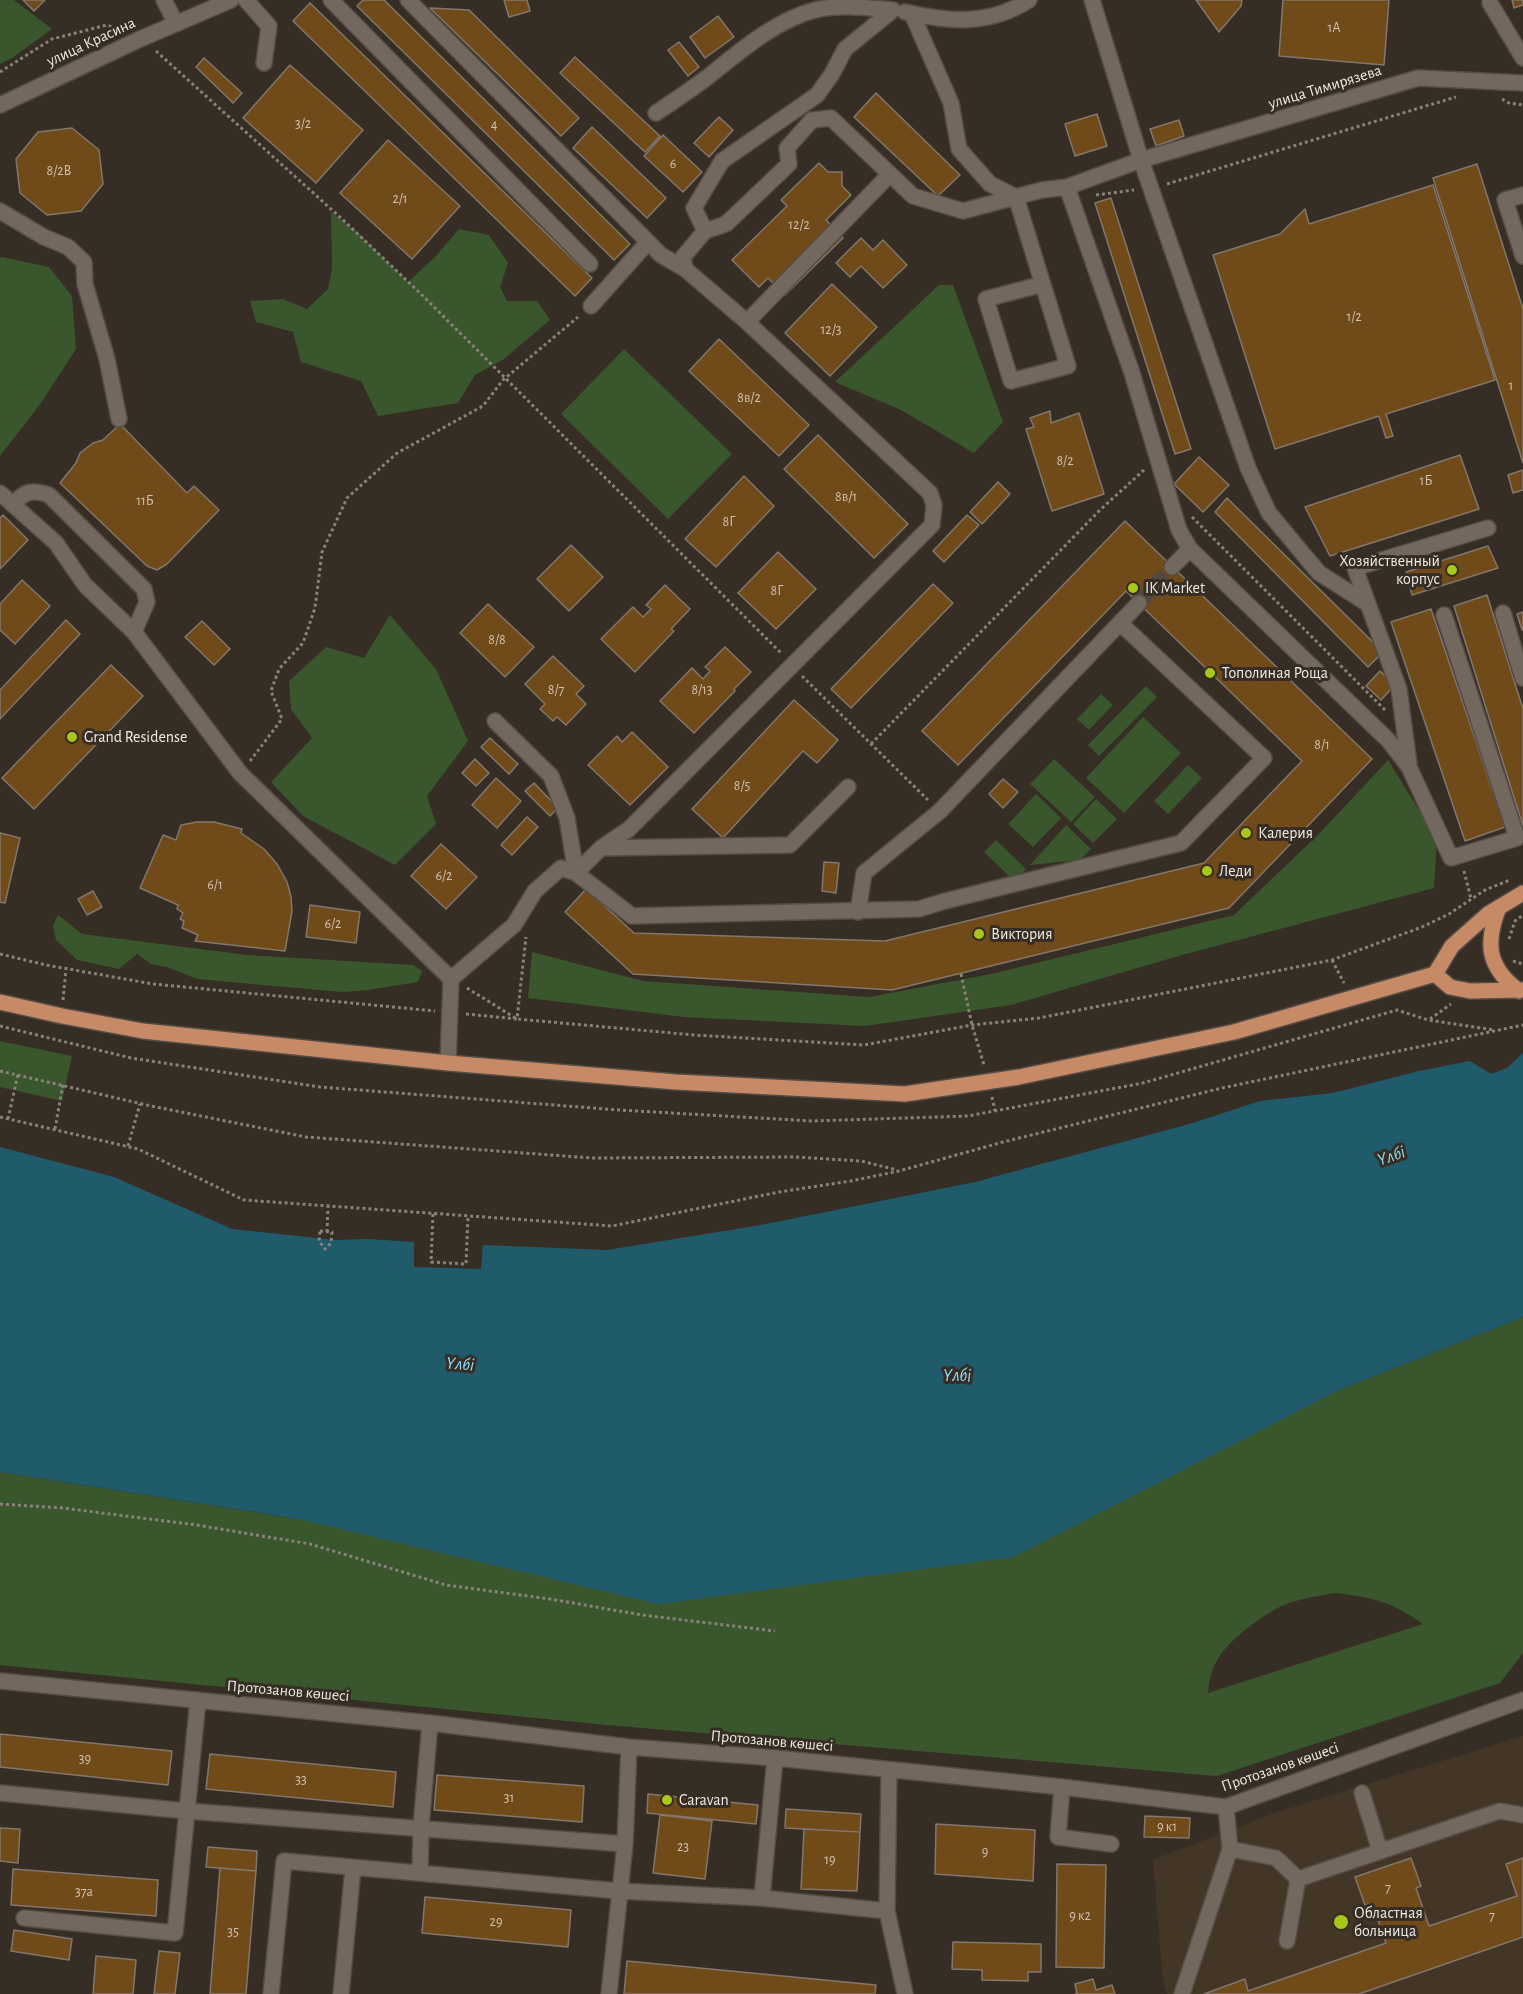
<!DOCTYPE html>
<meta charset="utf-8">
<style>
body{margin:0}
canvas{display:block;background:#362d24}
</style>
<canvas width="1523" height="1994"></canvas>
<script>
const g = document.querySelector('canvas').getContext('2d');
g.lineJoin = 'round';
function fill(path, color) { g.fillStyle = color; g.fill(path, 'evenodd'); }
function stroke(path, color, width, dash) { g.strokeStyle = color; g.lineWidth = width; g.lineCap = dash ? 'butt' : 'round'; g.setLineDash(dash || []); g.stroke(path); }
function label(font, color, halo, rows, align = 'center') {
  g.font = font + ' "Alegreya Sans",sans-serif'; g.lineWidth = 6; g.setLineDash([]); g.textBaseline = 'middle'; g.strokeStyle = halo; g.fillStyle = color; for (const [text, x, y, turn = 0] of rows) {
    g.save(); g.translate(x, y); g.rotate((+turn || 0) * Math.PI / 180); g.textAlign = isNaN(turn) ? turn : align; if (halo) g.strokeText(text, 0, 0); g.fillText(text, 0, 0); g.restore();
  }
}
fill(new Path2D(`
 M1523,1736V1994H1167L1163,1983L1153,1860L1277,1812Z`), '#433627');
fill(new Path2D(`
 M0,0H14L52,29L12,58L0,64Z
 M331,212L356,231L408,282L435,257L459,229L489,235L508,263L500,287L507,301H537L550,320L504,359L475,375L458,403L378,416L361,381L301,362L293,332L256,322L250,301L283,299L307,309L328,289L332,268Z
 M2,257L49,267L72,296L76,349L41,403L0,456V258Z
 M939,285H953L1003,422L974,453L901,410L835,382Z
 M624,349L732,454L668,519L561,414Z
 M390,615L436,669L468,741L427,796L436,824L395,865L303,816L271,782L312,738L291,709L289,681L326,647L364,658Z
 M1146,686L1157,697L1099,756L1088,745Z
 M1101,694L1113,705L1089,730L1077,719Z
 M1143,717L1181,753L1124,813L1086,778Z
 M1054,759L1095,797L1071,822L1030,784Z
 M1388,760L1437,839L1434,888L1182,955L1011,1005L865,1026L684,1017L528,998L532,952L643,981L869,997L991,974L1234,915L1321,832Z
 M1188,765L1202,778L1168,814L1154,801Z
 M1036,794L1061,818L1033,847L1008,824Z
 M1096,799L1117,819L1093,843L1073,824Z
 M1066,825L1091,849L1080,860L1030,865Z
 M996,840L1026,869L1014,881L984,852Z
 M58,915L82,934L247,955L413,965L422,971L418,982L368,990L342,992L197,979L167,967L151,964L137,954L119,969L77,960L56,940L53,926Z
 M0,1041L72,1056L62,1101L0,1087Z
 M1523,1317V1653L1500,1683L1217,1776L607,1725L0,1665V1472L298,1519L1339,1390ZM1335,1593C1372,1597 1392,1602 1423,1624L1208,1693C1209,1681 1212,1668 1219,1657C1231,1638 1267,1611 1289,1603C1304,1598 1319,1596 1335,1593Z`), '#39562d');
fill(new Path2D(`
 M1523,1053V1317L1339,1390L1013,1557L658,1604L299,1519L0,1472V1147L114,1177L232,1229L335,1240L368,1239L414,1242V1267L481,1269L483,1245L607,1250L761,1225L975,1182L1193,1123L1260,1101L1333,1093L1419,1071L1470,1061L1491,1074L1507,1068Z`), '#205b6c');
const building = new Path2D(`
 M23,0H45L34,11Z
 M363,0H384L630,244L614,260L357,6Z
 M504,0H527L530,11L509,17Z
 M1196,0H1242L1241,6L1219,32Z
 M1283,0H1389L1384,65L1279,56Z
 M1512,0H1523V5L1514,8Z
 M310,3L592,278L575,296L293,21Z
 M430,8L469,10L579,118L561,136Z
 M718,16L734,37L705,58L690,37Z
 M679,42L699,67L688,76L668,50Z
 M575,57L660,136L645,152L560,73Z
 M204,58L242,93L233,103L196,67Z
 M290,65L363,130L316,183L243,118Z
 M876,93L960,175L938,196L854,117Z
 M1097,114L1107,146L1075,156L1065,124Z
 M719,117L733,130L709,157L694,143Z
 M1179,120L1184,136L1156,146L1150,129Z
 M592,127L666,198L647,218L573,148Z
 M72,128L99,150L103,184L81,211L47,215L20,193L16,159L38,132Z
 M663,135L702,172L683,192L644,156Z
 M388,140L460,206L412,259L340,193Z
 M819,163L828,172H842V186L851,195L826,220L843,238L785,295L768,278L759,287L732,260L787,206L781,200Z
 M1477,164L1523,309V463L1433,178Z
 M1433,185L1495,380L1386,414L1393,436L1386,438L1379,416L1275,449L1213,255L1280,234L1305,209L1309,224Z
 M1111,198L1191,449L1175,454L1095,203Z
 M861,238L873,250L883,240L907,265L883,288L861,266L850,277L836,263Z
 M832,284L877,327L830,376L785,333Z
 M719,339L809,425L779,456L689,371Z
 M1050,411L1051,423L1079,413L1104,494L1052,511L1026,429L1034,427L1030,418Z
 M120,424L187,493L194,486L219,510L167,564L157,570L147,566L60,483L76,463L80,453L93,443L103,440Z
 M818,435L908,524L874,558L784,469Z
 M1460,455L1479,509L1330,556L1305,507Z
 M1199,457L1229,485L1203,512L1174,484Z
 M1523,470V490L1513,493L1508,475Z
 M744,476L774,506L716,567L685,539Z
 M998,482L1010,494L982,524L970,512Z
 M1227,498L1383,652L1368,667L1215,512Z
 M3,515L28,540L0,569V518Z
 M967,515L979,525L944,562L933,551Z
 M1125,521L1372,759L1229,908L892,990L633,974L565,912L586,889L634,933L885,941L1204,863L1302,761L1126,591L958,765L922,731Z
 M571,545L603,577L569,611L537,579Z
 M1488,546L1498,568L1412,595L1406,572Z
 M778,552L816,589L776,629L738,593Z
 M22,580L50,606L15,644L0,630V604Z
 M933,584L953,603L851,708L831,689Z
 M665,585L690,609L671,629L674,631L635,672L601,639L633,607L643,617L651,609L646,605Z
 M1487,595L1523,709V826L1454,606Z
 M488,604L534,647L505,677L460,633Z
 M1431,609L1505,827L1465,841L1391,622Z
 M1523,612V630H1522L1517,614Z
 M66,620L80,634L0,719V690Z
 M202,621L230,649L214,665L185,637Z
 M725,647L751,672L734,689L735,691L694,733L660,701L692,668L703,679L710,671L705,667Z
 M553,656L584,686L576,694L586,704L566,725L557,717L553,721L540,709L545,704L525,684Z
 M111,665L143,696L34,809L2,778Z
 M1380,671L1395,685L1381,700L1366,686Z
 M794,700L838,740L817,763L803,751L723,838L692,809Z
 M632,732L668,767L630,805L588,765L617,736L622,742Z
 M490,738L518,764L509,774L481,747Z
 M475,759L489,773L476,786L462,773Z
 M496,778L521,801L497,828L472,805Z
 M1003,779L1018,792L1003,808L989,794Z
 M534,783L558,808L550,816L525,791Z
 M527,817L538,827L512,855L501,845Z
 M197,822H214L242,829L241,833L264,849L277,864L287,882L291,897L292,911L285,951L195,941L198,935L182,928L184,921L180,919L183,913L177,909L178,905L140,888L163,835L176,840L181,825Z
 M0,833L20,838L5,903L0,902Z
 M441,844L477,877L446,909L411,876Z
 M824,862L839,863L836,893L822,891Z
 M93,891L102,907L87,915L78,899Z
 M310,905L360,912L356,943L306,937Z
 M0,1734L172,1751L168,1785L0,1767Z
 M210,1754L396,1772L393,1807L206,1789Z
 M437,1775L584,1786L582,1822L434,1810Z
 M648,1794L758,1805L756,1824L647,1813Z
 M786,1809L861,1814L860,1832L785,1828Z
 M660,1815L712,1821L705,1879L653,1873Z
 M1145,1816L1190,1818L1189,1838L1144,1837Z
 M936,1824L1035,1830L1033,1881L935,1874Z
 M0,1828L20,1829L18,1863L0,1861Z
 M804,1829L860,1832L857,1891L801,1889Z
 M208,1847L257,1851L256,1871L206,1867Z
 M1411,1858L1421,1886L1416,1888L1429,1926L1517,1896L1506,1864L1523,1858V1937L1359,1994H1204L1245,1979L1248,1991L1386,1943L1372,1903L1365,1905L1355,1877Z
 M1057,1864L1106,1865L1104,1968L1056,1967Z
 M220,1868L256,1871L246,1994H210Z
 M13,1869L158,1880L156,1916L11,1905Z
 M425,1897L571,1910L568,1947L422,1933Z
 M14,1930L72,1939L69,1960L11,1951Z
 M953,1942L1041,1944V1972H1028V1981L982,1980V1970L952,1969Z
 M159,1951L180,1953L175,1994H154Z
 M96,1956L136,1960L133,1994H93Z
 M627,1961L876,1985L875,1994H624Z
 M1093,1979L1096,1990L1112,1985L1115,1994H1075H1077L1075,1984Z`);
fill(building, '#714a1a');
stroke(building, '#81776c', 1.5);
stroke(new Path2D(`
 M1139,603L1172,567`), '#524941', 15, [15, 8]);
const minor = new Path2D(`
 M164,0L176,24
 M246,0L269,26L264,63
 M331,0L590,264
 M408,0L661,255L685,269
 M1092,0L1141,160L1418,78L1523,83
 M1490,3L1523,58
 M905,12C949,22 989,26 1029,0
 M912,14L951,103L959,149L990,184L1016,197L1068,366L1011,381L986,299L1043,284
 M0,105L138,40L231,0
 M656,113C674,101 692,89 709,76C740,51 776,20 815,10C840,4 868,8 893,10L845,49L832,74L817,95L722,161L694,208L705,231
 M890,174L747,322L685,269L683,257L705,231L726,224L789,164L787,148L812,120L831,118L913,196L963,211L1042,190L1067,187
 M1523,195L1505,200L1523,256
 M0,211L44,237L68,247L84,262L85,284L107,359L119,419
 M591,306L648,242
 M0,493L56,543L85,585L134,632L240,773L451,979L448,1063
 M13,505C24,491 32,489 49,495L144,589L147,602L134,632
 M1172,567L1190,549
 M1368,604L1319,573L1269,513L1248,468L1141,160L1067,187L1132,373L1179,530L1190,549L1388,740L1409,767L1451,858L1517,838L1444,615
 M1503,613L1523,678
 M495,721L551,776L567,818L576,873
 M1409,764L1399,689L1355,568L1488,528
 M601,848L790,845L848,787
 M576,873L601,848L629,829L932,525L934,505L930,493L747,322
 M858,912L864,873L940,811L1139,603
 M451,979L514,925L535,891L561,868L576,873L632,916L919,909L945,901L1181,843L1264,758L1120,623
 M0,1681L430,1723L629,1747L775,1758L1062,1787L1226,1807L1523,1700
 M198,1700L187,1811L625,1844
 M889,1770L887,1911L905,1994
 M1062,1787L1058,1837L1111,1844
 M0,1793L187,1811L175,1933L24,1918
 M1362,1793L1380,1851
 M1230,1849L1276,1858L1298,1879L1287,1941
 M420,1873L421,1827L430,1723
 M1298,1879L1500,1811L1523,1815
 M762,1898L775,1758
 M271,1994L284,1861L619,1891L762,1898L887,1911
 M341,1994L353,1868
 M609,1994L625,1844L629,1747
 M1182,1994L1230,1849L1226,1807`);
const major = new Path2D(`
 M1499,907C1485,943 1487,967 1519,991
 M1435,974L1452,946L1488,914L1523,893
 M0,1002L62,1016L143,1031L448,1063L676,1082L905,1094L1019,1077L1234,1032L1435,974L1450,987L1470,991L1523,990`);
stroke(minor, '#544c45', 18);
stroke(major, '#544c45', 18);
stroke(new Path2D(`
 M156,51L341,218L422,295L782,654
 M0,72L52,39L107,25L120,30
 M1502,99L1509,103L1523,105
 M1167,184L1456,97
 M1096,195L1134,190
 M1192,517L1385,710
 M802,676L928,800
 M871,744L1100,510L1144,470
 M250,761L282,719L271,691L279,669L303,643L315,608L322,552L347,498L397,453L483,406L503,380L578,317
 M1464,871L1471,899
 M1509,939L1515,921L1523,915
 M0,954L46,965L153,984L435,1011
 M1332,960L1344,983
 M1513,961L1523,964
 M961,974L972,1025L984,1065
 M467,988L517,1019L694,1035L864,1045L972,1025L1039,1018L1332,960L1422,927L1449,914L1485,890L1510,880
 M63,1000L66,969
 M466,1014L517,1019L526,937
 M1430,1019L1451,1004
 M0,1026L131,1058L320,1087L619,1110L812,1121L968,1116L1143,1083L1397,1010L1428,1020L1494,1030
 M0,1071L151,1106L306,1137L592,1158L795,1157L861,1161L897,1170
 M992,1097L995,1111
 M0,1117L138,1149L244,1200L612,1226L779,1192L851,1181L899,1171L1003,1142L1222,1088L1523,1025
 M8,1119L18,1074
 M55,1129L63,1084
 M128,1146L140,1104
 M433,1214L431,1262L466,1264L468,1216
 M320,1231L332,1232L331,1243L325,1249L319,1241Z
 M327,1232L328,1207
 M0,1504L63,1508L197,1525L310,1544L446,1585L550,1599L642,1615L775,1631`), '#89817a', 3, [3, 3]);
stroke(minor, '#72685d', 15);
stroke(major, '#c78a67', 15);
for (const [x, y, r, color] of [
 [1452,570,6,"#a9c71a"],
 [1133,588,6,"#a9c71a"],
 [1210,673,6,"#a9c71a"],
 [72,737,6,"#a9c71a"],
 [1246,833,6,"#a9c71a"],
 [1207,871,6,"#a9c71a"],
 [979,934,6,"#a9c71a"],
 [667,1800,6,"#a9c71a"],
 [1341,1922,8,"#a9c71a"]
]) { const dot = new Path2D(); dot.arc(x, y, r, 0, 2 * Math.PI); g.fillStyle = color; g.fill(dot); stroke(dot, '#362d24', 2); }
label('14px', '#d0c1b1', null, [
 ["1А",1334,28],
 ["3/2",303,124],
 ["4",494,125],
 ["6",673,164],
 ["8/2В",59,171],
 ["2/1",400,199],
 ["12/2",799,225],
 ["1/2",1354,317],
 ["12/3",831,330],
 ["1",1511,386],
 ["8в/2",749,398],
 ["8/2",1065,461],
 ["1Б",1426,481],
 ["8в/1",846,497],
 ["11Б",145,501],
 ["8Г",729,522],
 ["8Г",777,591],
 ["8/8",497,640],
 ["8/7",556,690],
 ["8/13",702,690],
 ["8/1",1322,745],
 ["8/5",742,786],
 ["6/2",444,876],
 ["6/1",215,885],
 ["6/2",333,924],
 ["39",85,1759],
 ["33",301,1780],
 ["31",509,1798],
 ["9 к1",1167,1827],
 ["23",683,1847],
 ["9",985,1852],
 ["19",830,1860],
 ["7",1388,1888],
 ["37а",84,1892],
 ["9 к2",1080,1916],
 ["7",1492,1916],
 ["29",496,1922],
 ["35",233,1932]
]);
label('16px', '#efe9e3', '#362d24', [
 ["улица Красина",91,42,-25],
 ["улица Тимирязева",1325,87,-17],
 ["Протозанов көшесі",288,1691,5],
 ["Протозанов көшесі",772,1741,5],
 ["Протозанов көшесі",1280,1767,-19]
]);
label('16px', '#efe9e3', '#362d24', [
 ["Хозяйственный",1440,561,"right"],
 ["корпус",1440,579,"right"],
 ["IK Market",1145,588],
 ["Тополиная Роща",1222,673],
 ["Grand Residense",84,737],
 ["Калерия",1258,833],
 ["Леди",1219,871],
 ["Виктория",991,934],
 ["Caravan",679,1800],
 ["Областная",1354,1913],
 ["больница",1354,1931]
], 'left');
label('italic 18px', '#8ce0fb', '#362d24', [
 ["Үлбі",1391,1156,-19],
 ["Үлбі",460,1364,5],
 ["Үлбі",957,1376]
]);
</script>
